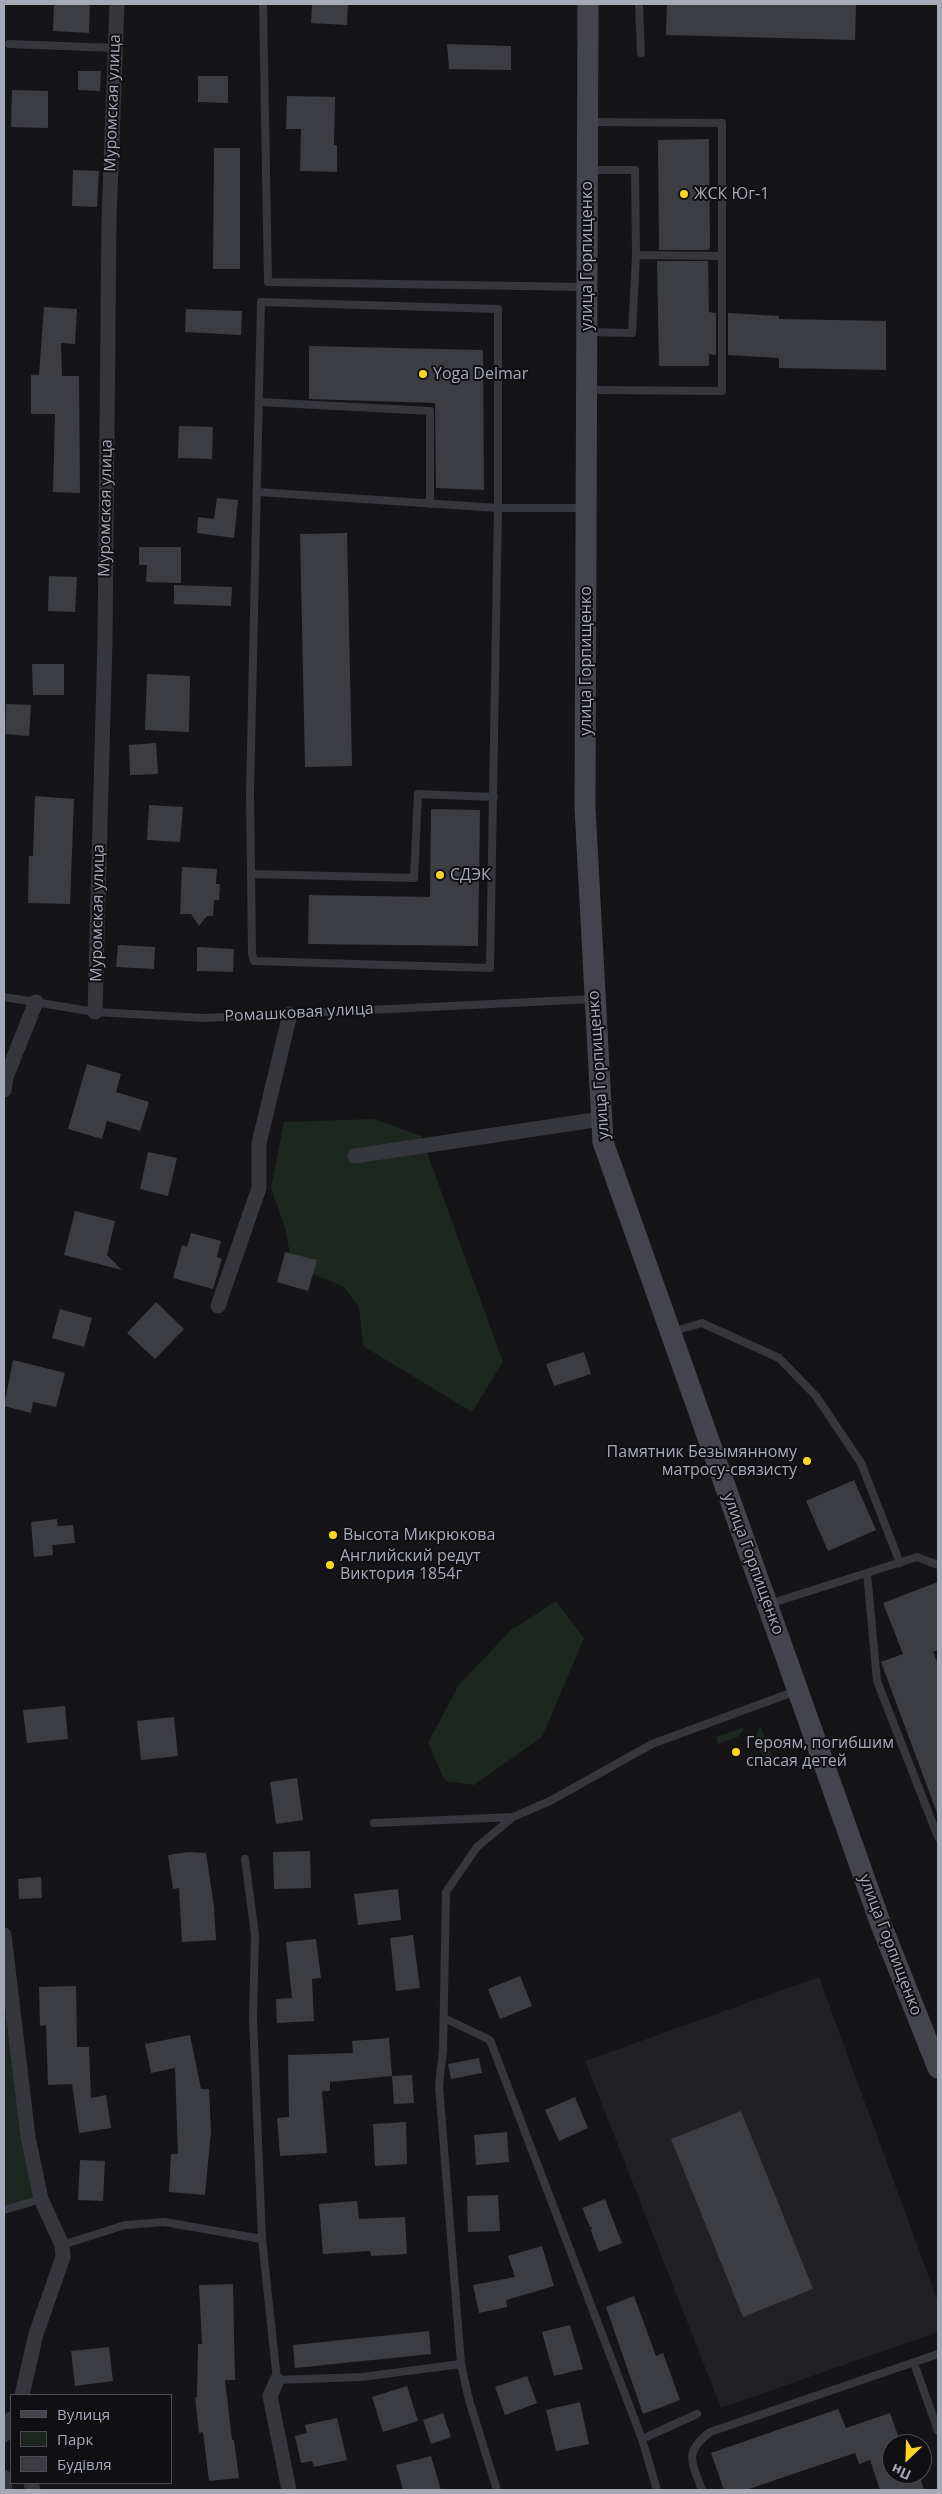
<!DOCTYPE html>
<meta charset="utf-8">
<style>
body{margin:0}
#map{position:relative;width:942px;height:2494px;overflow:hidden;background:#151517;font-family:"Open Sans",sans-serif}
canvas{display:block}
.frame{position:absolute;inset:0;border:5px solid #a6a9b8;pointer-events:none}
.legend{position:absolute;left:10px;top:2394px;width:162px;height:90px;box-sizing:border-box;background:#101012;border:1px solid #4c4d54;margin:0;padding:6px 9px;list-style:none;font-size:15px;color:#a6a9b8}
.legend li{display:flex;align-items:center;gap:10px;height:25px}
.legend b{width:25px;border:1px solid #4c4d54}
.north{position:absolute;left:882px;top:2434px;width:50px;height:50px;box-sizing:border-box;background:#101012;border:1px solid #4c4d54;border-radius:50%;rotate:204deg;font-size:14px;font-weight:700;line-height:20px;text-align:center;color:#a6a9b8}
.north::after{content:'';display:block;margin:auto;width:18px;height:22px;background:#ffd625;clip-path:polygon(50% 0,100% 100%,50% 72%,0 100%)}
</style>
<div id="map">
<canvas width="942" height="2494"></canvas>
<div class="frame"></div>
<ul class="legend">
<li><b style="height:6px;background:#44444d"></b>Вулиця</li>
<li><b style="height:14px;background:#1d261f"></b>Парк</li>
<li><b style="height:14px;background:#3c3d42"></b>Будівля</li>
</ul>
<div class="north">Пн</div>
</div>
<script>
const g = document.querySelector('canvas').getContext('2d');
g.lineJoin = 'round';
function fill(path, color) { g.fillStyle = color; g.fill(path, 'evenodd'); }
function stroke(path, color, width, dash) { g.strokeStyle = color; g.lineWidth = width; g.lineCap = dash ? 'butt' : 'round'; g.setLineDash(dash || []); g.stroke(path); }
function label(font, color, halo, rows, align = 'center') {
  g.font = font + ' "Open Sans",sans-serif'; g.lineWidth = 4; g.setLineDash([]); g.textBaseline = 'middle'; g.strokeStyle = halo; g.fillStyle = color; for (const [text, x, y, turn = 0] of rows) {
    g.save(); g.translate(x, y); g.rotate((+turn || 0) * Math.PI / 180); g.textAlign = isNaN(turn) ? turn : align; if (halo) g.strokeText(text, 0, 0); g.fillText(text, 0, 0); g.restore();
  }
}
fill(new Path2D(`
 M819,1977L938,2302V2332L721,2408L585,2061Z`), '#212124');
fill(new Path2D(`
 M374,1119L421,1136L503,1362L472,1412L363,1346L359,1307L344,1287L292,1265L285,1228L271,1188L284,1122Z
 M556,1601L584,1638L542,1737L474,1785L445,1781L428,1743L458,1686L510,1631Z
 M760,1726L773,1756L763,1759L755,1739Z
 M745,1727L738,1737L718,1744L716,1737Z
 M4,1935L41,2199L4,2210Z`), '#1d261f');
fill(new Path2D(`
 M54,4H90L89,33L53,31Z
 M312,4H348L347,25L311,23Z
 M667,4H856L855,40L666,35Z
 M447,44L511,46V70L449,69Z
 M78,71H101L100,91L78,90Z
 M198,76H228V103L198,102Z
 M12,90L48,91V128L11,127Z
 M287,96L335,97L334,145H337V172L300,171L301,129H286Z
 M709,139L710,248L708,250H659L658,140Z
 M214,148H240V269H213Z
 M73,170L99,171L97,207L72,206Z
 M657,261H708L709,312L716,313V355L709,354V366H659Z
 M44,307L77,309L75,344L61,343L62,376H79L80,493L53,492L55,414H31V375H39Z
 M186,309L242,311L241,335L185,332Z
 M728,313L779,316V319L886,321V370L779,368V358L728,355Z
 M309,346L483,350L484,490L436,488L435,403L309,399Z
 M179,426L213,427L212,459L178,458Z
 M217,498L238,500L234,538L197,533L198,517L214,519Z
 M347,533L352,766L305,767L300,534Z
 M139,547H181V583L146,582L147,565H139Z
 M49,576L77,577L75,612L48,611Z
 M174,585L232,587L231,606L174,604Z
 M32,664H64V695H33Z
 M147,674L190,676L189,732L145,730Z
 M6,704L31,705L29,736L5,734Z
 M156,743L158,774L130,775L129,745Z
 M35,796L74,799L70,904L28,903L29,856H33Z
 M149,805L183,807L180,842L147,840Z
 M431,809L480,810L478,946L308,944L309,895L430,897Z
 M182,867L217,869L216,884H220L219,900H214L213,916H207L199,926L191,914H180Z
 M118,945L155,947L154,969L116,967Z
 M197,947L234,949L233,972L197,971Z
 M87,1064L121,1074L116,1092L149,1102L140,1131L107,1121L102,1139L68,1129Z
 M148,1152L177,1158L168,1196L140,1189Z
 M75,1211L115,1221L107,1255L122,1270L64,1255Z
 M191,1233L221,1241L217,1257L222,1259L213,1289L173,1278L182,1245L187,1247Z
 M285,1252L317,1260L308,1291L277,1282Z
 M156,1302L184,1329L155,1359L127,1333Z
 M60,1309L92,1318L84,1347L52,1338Z
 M584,1352L591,1374L554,1386L546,1364Z
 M13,1360L65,1373L56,1407L33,1402L31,1413L4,1406Z
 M854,1480L876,1530L828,1551L806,1501Z
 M57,1519L58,1526L73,1525L75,1543L52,1545L53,1555L34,1557L31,1522Z
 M938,1582V1650L933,1652L938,1664L937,1813L881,1662L903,1654L883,1603Z
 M65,1706L68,1739L27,1743L23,1710Z
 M174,1717L178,1756L141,1760L137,1721Z
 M297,1778L303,1820L276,1824L270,1782Z
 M310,1851L311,1888L274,1889L273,1852Z
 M188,1852L206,1853L214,1907L216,1940L182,1942L179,1888L173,1889L168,1855Z
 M41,1877L42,1898L19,1899L18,1879Z
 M398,1889L401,1920L358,1925L354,1894Z
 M413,1935L420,1988L396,1991L390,1938Z
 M316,1939L321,1978L312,1979L314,2021L277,2023L276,1999L292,1998L286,1942Z
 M520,1976L532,2006L500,2019L488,1989Z
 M76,1986L77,2047H89L91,2098L106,2095L111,2128L79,2133L72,2084L48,2085L46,2025L40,2026L39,1987Z
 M190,2035L201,2089H209L211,2131L205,2195L169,2192L171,2154H178L175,2068L151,2073L145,2044Z
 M389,2038L392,2076L330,2082V2091H322L327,2153L280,2156L277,2118L289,2117L288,2055L353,2053L352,2041Z
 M479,2058L482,2073L451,2079L448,2064Z
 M412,2075L414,2103L394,2104L392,2076Z
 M575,2097L588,2128L559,2141L545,2110Z
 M741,2111L813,2289L743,2317L671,2139Z
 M406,2122L407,2164L375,2166L373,2124Z
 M507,2132L509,2162L476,2165L474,2135Z
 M80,2160L105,2161L103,2201L78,2200Z
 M498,2195L500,2231L468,2232L467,2196Z
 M605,2199L622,2243L599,2252L591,2231L592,2227H590L582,2208Z
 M357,2201L359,2219L405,2217L407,2254L371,2256L370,2251L323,2254L319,2204Z
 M542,2246L554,2286L506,2300L507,2307L479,2313L473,2285L515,2277L508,2256Z
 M233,2284L235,2380H225L232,2440H234L239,2478L209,2481L203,2432L199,2433L195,2397H197L198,2344H202L199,2285Z
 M634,2296L656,2356L663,2353L680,2400L643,2414L606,2307Z
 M570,2325L583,2369L554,2376L542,2332Z
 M429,2331L431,2354L295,2368L293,2345Z
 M109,2347L113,2381L75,2386L71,2351Z
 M527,2376L537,2403L505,2415L495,2387Z
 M407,2386L418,2421L383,2432L372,2397Z
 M580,2402L589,2444L556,2451L546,2410Z
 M838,2409L846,2428L890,2413L901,2444H892V2474H919L924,2490H880L870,2460L859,2464L855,2453L746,2490H724L711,2453Z
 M443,2413L451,2437L431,2444L423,2420Z
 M337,2418L347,2460L314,2467L312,2461L301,2463L295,2436L307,2433L305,2425Z
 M431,2456L441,2490H403L396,2465Z`), '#3c3d42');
stroke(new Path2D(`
 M263,4L268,282L585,287
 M639,4L641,53
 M9,44L115,48
 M636,255L722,256
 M589,332L632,333L636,255L635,170H590
 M589,390L722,391V123L589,122
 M260,402L430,411V504
 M258,492L498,508V309L261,302L250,792L252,954L254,961L490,968L498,508H586
 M251,874L414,878L418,794L494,797
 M4,997L95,1012L205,1018L593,999
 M671,1332L702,1323L779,1358L816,1396L861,1463L900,1563
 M867,1573L877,1681L938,1837
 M769,1604L917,1557L938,1565
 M374,1823L513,1817
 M245,1859L255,1935L253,2018L262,2239
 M444,2018L490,2040L642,2439
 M4,2210L41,2199
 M62,2245L125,2225L164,2222L262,2239L277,2380L362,2377L461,2364L439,2085L443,2050L446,1892L477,1847L513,1817L550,1801L652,1744L796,1691
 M914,2363L938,2431
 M461,2364L469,2400L497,2490
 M657,2490L642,2439L697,2414
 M702,2490C692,2462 683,2453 710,2432L938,2354`), '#36363d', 8);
stroke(new Path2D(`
 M95,1012L105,640L109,219L117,4
 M4,1090L6,1077L36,1002
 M355,1156L601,1119
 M218,1306L259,1188V1143L290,1014
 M4,1935L28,2137L41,2199L62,2245L63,2257L36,2334L22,2395
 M277,2380L270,2396L289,2490
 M4,2435L11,2419
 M4,2477L5,2490
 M31,2483L33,2490`), '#36363d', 15);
stroke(new Path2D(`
 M588,4L585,808L603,1142L880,1922L938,2068`), '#44444d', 21);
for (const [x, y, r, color] of [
 [684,194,5,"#ffd625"],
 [423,374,5,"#ffd625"],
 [440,875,5,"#ffd625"],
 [807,1461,5,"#ffd625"],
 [333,1535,5,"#ffd625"],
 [330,1565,5,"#ffd625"],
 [736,1752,5,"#ffd625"]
]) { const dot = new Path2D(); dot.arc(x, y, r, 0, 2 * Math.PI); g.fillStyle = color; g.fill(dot); stroke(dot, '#101012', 2); }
label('16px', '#a6a9b8', '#101012', [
 ["Муромская улица",113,103,-88],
 ["улица Горпищенко",587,256,-90],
 ["Муромская улица",106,508,-89],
 ["улица Горпищенко",586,661,-90],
 ["Муромская улица",98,913,-89],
 ["Ромашковая улица",299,1013,-3],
 ["улица Горпищенко",599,1065,-94],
 ["улица Горпищенко",753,1564,70],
 ["улица Горпищенко",890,1945,69]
]);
label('16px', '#a6a9b8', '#101012', [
 ["ЖСК Юг-1",694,194],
 ["Yoga Delmar",433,374],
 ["СДЭК",450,875],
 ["Памятник Безымянному",797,1452,"right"],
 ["матросу-связисту",797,1470,"right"],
 ["Высота Микрюкова",343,1535],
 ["Английский редут",340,1556],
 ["Виктория 1854г",340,1574],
 ["Героям, погибшим",746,1743],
 ["спасая детей",746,1761]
], 'left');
</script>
